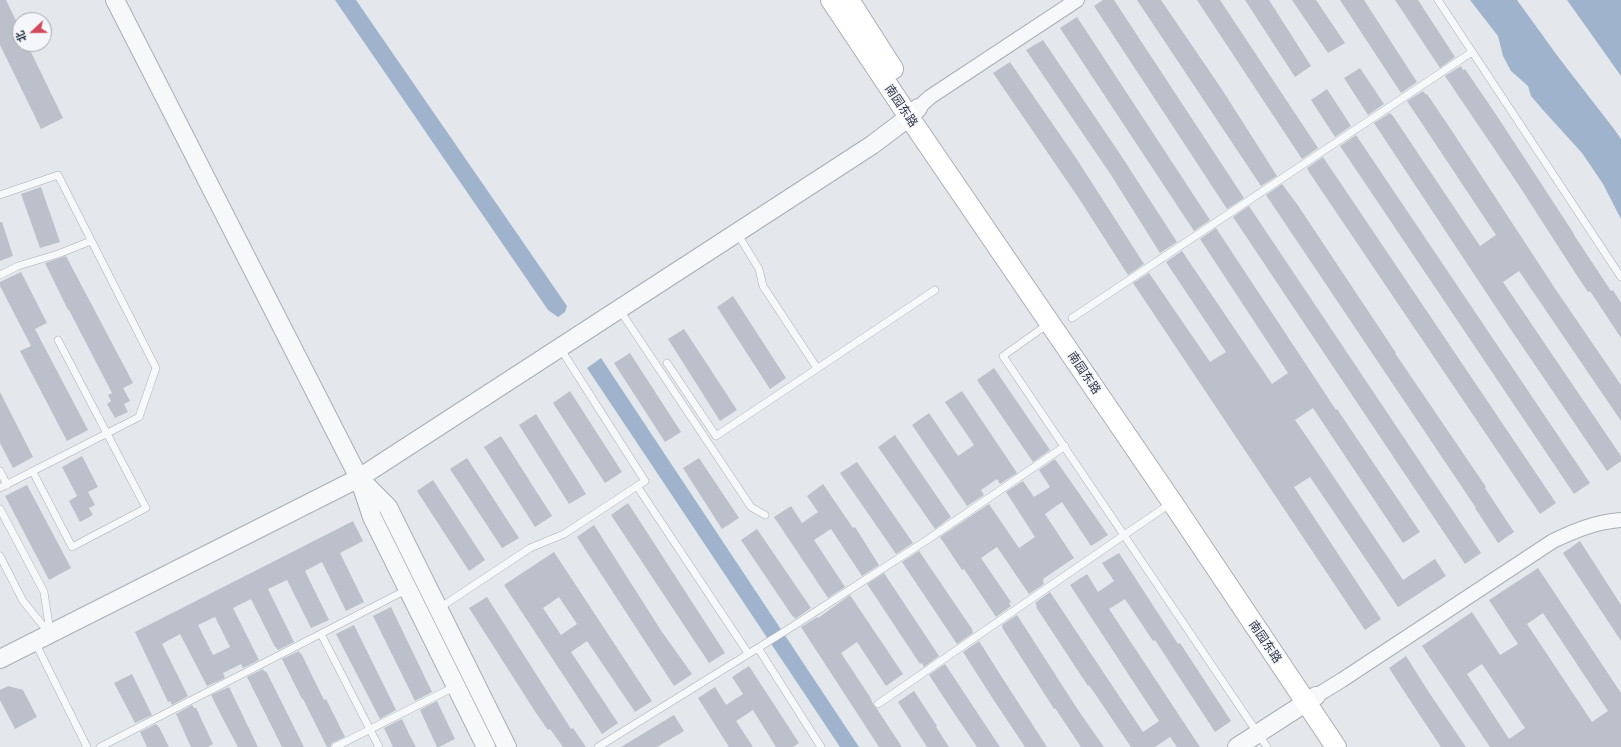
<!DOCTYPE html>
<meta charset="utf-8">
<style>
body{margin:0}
#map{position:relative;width:1621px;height:747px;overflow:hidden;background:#e4e7ec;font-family:Raleway,"Noto Sans SC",sans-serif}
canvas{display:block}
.north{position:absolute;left:12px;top:12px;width:40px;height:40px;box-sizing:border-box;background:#f4f6f9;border:1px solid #a4a8b1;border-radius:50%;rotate:248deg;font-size:11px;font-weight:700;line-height:16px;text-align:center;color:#2b3445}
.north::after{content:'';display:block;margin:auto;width:14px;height:18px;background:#d1495b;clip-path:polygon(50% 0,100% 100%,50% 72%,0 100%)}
</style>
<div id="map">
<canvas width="1621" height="747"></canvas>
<div class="north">北</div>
</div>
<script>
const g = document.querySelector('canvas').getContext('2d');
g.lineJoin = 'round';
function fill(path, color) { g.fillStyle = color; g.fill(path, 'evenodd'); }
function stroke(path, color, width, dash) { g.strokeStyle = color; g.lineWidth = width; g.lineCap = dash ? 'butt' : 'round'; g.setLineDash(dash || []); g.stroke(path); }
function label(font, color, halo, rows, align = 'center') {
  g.font = font + ' Raleway,"Noto Sans SC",sans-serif'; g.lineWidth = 3; g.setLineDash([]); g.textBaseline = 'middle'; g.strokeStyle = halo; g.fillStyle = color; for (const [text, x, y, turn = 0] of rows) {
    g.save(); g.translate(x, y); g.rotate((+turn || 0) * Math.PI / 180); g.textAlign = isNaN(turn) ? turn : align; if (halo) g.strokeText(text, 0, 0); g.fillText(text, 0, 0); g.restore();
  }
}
fill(new Path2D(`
 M335,0H356L567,306L565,312L558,317L548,310Z
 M1470,0H1517L1559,58L1614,129L1621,139V219L1603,184L1582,153L1543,110L1531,96L1528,86L1511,71L1503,56L1498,36Z
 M1567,0H1621V76Z
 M601,358L859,747H840L587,368Z`), '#9fb4cc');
fill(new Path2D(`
 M0,0H6L20,29V49L28,46L63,118L41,129L0,45Z
 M1103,0H1114L1244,198L1227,209L1094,6Z
 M1137,0H1161L1221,88L1277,176L1261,186Z
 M1197,0H1220L1318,148L1302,159Z
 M1245,0H1269L1311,66L1295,77Z
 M1292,0H1316L1345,43L1328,53Z
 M1340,0H1364L1417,82L1401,93Z
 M1395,0H1418L1455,57L1440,68Z
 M1077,17L1210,220L1194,231L1060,28Z
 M1043,40L1120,154L1177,242L1160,253L1111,175L1026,50Z
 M1010,62L1076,158L1144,264L1128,275L1078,197L993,73Z
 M1461,66L1463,70L1465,69L1495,113L1546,191L1574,234V235L1611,291L1613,290L1621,303V338L1590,291L1588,292L1574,271L1518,184L1445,76Z
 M1360,68L1384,104L1368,115L1344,78Z
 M1327,89L1351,126L1335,137L1311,100Z
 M1423,91L1426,95L1427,94L1450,128L1556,290L1621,385V421L1519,271L1503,282L1621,456V461L1607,471L1503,318L1374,123L1390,113L1393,116L1480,246L1496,235L1407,101Z
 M1356,135L1590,483L1574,494L1340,146Z
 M1323,157L1556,503L1540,514L1309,172L1307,168Z
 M1282,184L1297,204L1396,353H1395L1486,487L1485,488L1514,532L1498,543L1475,508H1476L1266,195Z
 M41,187L60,242L40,248L21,194Z
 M1249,206L1481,553L1465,564L1233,217Z
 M0,222H2L13,256L0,261Z
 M1216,228L1336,410L1337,409L1420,532L1403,543L1313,408L1295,420L1315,449L1403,580L1435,559L1446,576L1398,607L1310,477L1294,487L1381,619L1365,630L1133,283L1149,273L1210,362L1226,352L1166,262L1182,251L1272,384L1288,373L1200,239Z
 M66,256L133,383L123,388L130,401L124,404L128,412L115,418L107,404L111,401L108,395L112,393L69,310H68L45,263Z
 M21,272L47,323L35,329L88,430L67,441L20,351L31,346L0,286V282Z
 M733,296L786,378L770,389L717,307Z
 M684,329L737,410L720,421L668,339Z
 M630,353L681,432L665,442L614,363Z
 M994,368L1050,450L1033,462L977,380Z
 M570,391L622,472L605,483L553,403Z
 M962,391L1017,473L1000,484L997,479L981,490L984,495L967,506L912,425L929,413L958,456L974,445L945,402Z
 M0,392L33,457L13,468L0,443Z
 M536,414L586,494L569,504L519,425Z
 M895,435L951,517L935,529L878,447Z
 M501,436L552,516L535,527L484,447Z
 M82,456L98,487L88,492L95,505L89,508L93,515L80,522L69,501L77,496L62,467Z
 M467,458L519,538L502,548L450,469Z
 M699,458L739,518L722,529L683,468Z
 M1055,459L1108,535L1091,546L1062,502L1045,514L1074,558L1043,579L1044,580L1043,581L1044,584L1029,594L997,547L981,558L1011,602L1009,603L1011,606L996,617L964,569L962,570L940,537L989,504L1019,548L1035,537L1006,492L1023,481L1034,497L1050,487L1039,470Z
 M857,462L913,543L896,554L840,473Z
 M433,480L485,560L469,571L417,491Z
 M823,484L853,528L855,527L879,565L862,576L831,529L814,540L845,587L828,598L774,517L791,506L802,523L818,512L807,496Z
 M27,485L71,568L49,580L5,496Z
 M628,503L725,653L709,663L611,515Z
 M353,521L363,541L340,553L364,602L346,611L322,562L305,571L329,620L311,628L287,580L268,589L294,642L278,650L276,647H275L251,599L233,608L259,660L243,668L241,664L223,673L225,678L207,686L180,634L162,644L188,696L172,705L170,701L168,702L135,632ZM215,617L230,647L213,655L198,625Z
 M594,525L662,632L692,674L674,686L577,537Z
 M757,529L811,608L795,619L794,616L793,617L741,540Z
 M1580,541L1621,605V641L1563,553Z
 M919,551L972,629L973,633L957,644L902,562Z
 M554,552L652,701L635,712L587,641L571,652L618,723L602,734L504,585ZM559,597L577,624L561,635L543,608Z
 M1119,553L1178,644L1180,643L1231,721L1215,732L1155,640L1153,641L1125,599L1109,609L1200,747H1177L1170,737L1155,747H1131L1089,685L1088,686L1036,607L1037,606L1035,603L1050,592L1143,732L1159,721L1070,585L1087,574L1098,592L1114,581L1102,563Z
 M1538,568L1621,693V747H1490L1422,646L1472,612L1500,655L1518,644L1489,600ZM1543,613L1608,711L1592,722L1527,624ZM1482,664L1525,728L1509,739L1467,674Z
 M884,573L939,656L924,667L922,663L920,664L867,584Z
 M850,595L903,674L886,686L857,642L841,653L870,697L874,706L877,709L902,747H879L801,627L817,617L818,618Z
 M487,597L571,729L573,728L586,747H563L550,729L548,730L536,713L469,608Z
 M391,607L432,692L415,701L373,616Z
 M1017,615L1078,710L1104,747H1081L1055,708L1054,709L1003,629L1002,625Z
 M354,625L396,710L380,719L336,634Z
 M979,641L1003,679L1047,747H1025L993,699L963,652Z
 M299,651L300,654L301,653L324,700L326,699L345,737L332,743L330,747H327L303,699H302L282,659Z
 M1406,656L1428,691L1466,747H1441L1417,711L1389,668Z
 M945,664L947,667L1000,747H977L954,713L929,675Z
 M749,666L799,743L793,747H776L753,710L736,721L753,747H729L698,698L715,687L726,705L743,694L732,677Z
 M263,669L265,672L266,671L304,747H282L247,677Z
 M132,674L152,715L135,723L114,683Z
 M8,686L23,690L37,717L15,729L0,700V690Z
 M229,687L243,716L258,747H238L222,717L211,695Z
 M914,691L937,726L936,727L949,747H927L898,702Z
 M437,701L455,739L439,747H437L420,710Z
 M192,705L194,708H196L213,744L208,747H191L176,714Z
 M674,715L684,731L657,747H621Z
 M402,719L409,734L416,747H393L384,728Z
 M156,724L159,727L169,747H147L140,732Z`), '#bbc0ca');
const service = new Path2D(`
 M1438,0L1621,277
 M0,195L58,175L156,368L139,417L0,488
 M737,233L759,269L763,286L817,368
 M0,275L18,266L58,254L91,241
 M619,309L751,507L765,515
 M1072,318L1472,52
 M1048,324L1003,356L1267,747
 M667,363L716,436L935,290
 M0,471L7,485
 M33,472L72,547L146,508L58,340
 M637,486L748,653
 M0,509L44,592L50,632
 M0,556L23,601L49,633
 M438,609L530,548L564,534L645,481L560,348
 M321,634L379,747
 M35,642L87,747
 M758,648L821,747
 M878,704L1171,503
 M100,747L408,589
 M335,747L456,686
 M598,747L787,630L927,540L1065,446`);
const minor = new Path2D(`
 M918,108L930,97L1077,0
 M1316,696L1342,680L1553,541C1576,530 1596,522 1621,520`);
const tertiary = new Path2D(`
 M115,0L359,478
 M0,659L359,478L872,145L909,117L918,108
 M486,747L372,517L359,478L388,507L507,747
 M1237,747L1316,696`);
const secondary = new Path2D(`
 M831,0L909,117L1172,502L1336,747
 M849,0L893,69`);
stroke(service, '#a9aeb7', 8);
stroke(minor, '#a9aeb7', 16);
stroke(tertiary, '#a9aeb7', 20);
stroke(secondary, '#a9aeb7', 22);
stroke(service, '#f7f8fa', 7);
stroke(minor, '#f7f8fa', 14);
stroke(tertiary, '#f7f8fa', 18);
stroke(secondary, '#fff', 20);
label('12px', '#2b3445', '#f4f6f9', [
 ["南园东路",901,106,56],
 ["南园东路",1084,373,56],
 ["南园东路",1265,642,56]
]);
</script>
